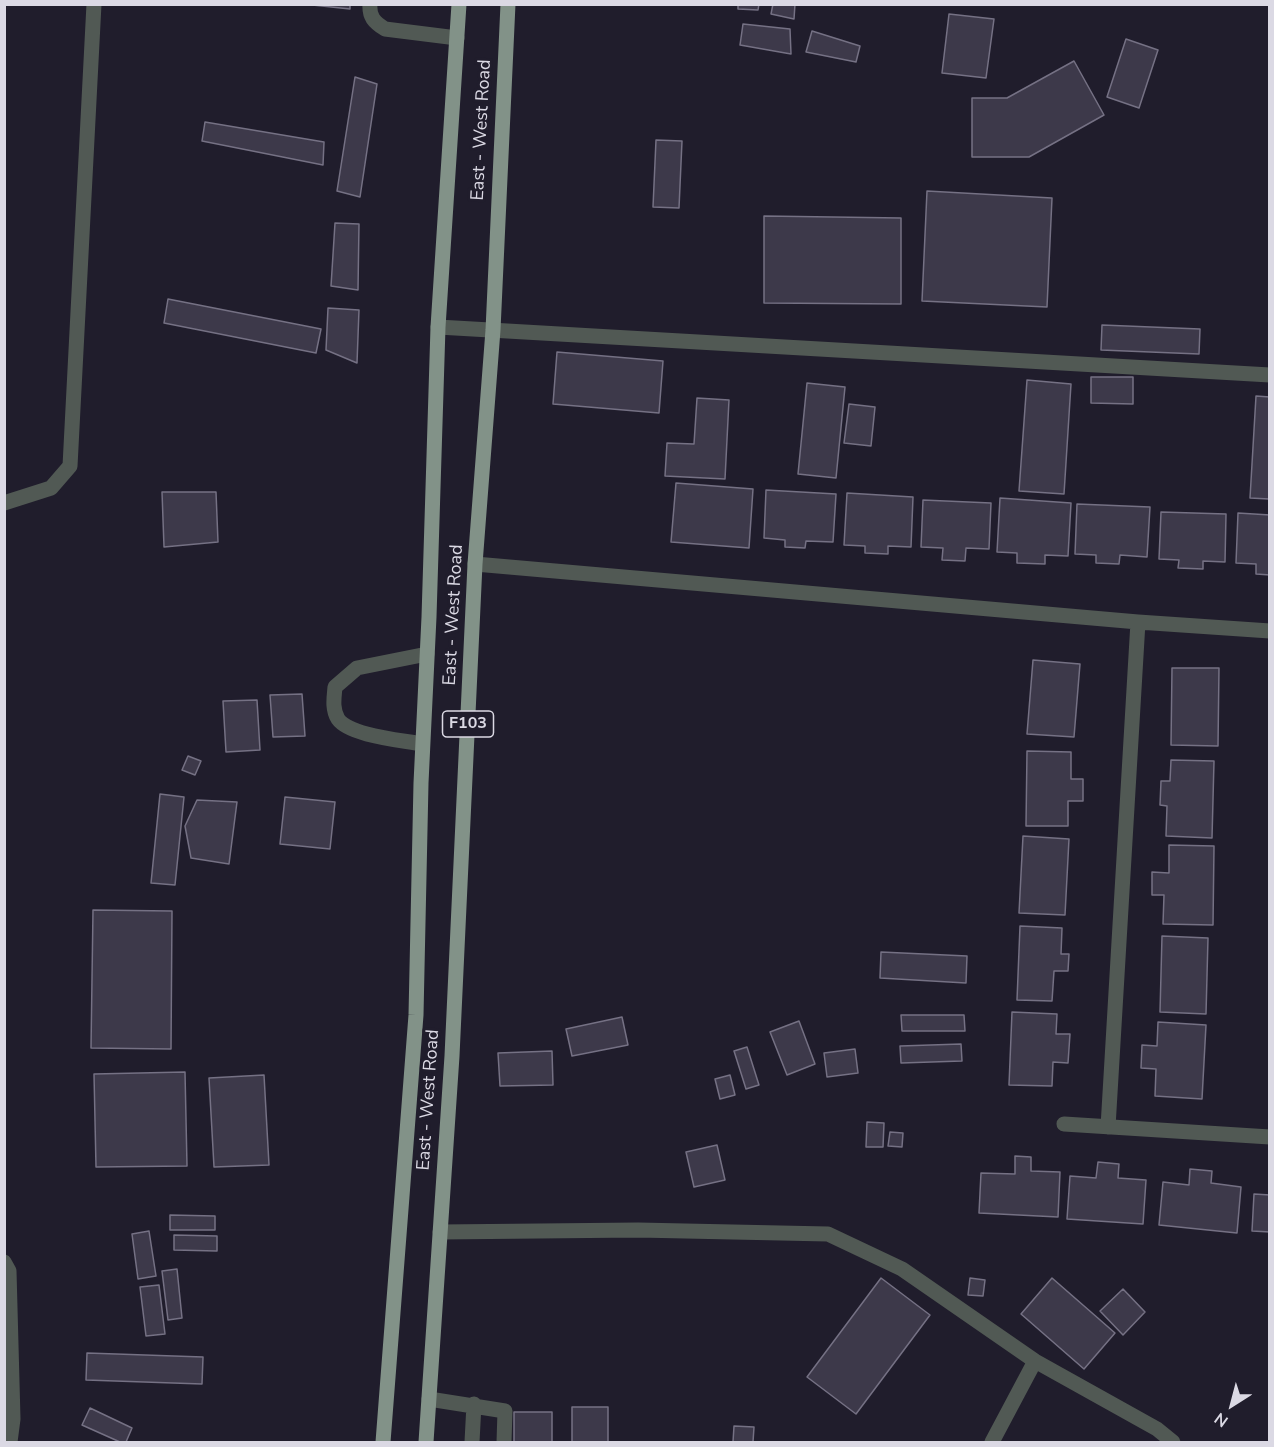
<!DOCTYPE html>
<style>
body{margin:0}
#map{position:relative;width:1274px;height:1447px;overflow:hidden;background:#201d2c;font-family:"Nunito Sans",sans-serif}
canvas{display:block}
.frame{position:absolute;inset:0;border:6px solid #dbd9e4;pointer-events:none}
.north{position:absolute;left:1202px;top:1375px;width:60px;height:60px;-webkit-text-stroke:4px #201d2c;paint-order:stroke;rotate:216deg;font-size:16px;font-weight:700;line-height:24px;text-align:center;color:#dbd9e4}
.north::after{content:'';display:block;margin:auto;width:21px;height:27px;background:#dbd9e4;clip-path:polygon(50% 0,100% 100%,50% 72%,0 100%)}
</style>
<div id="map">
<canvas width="1274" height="1447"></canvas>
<div class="frame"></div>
<div class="north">N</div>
</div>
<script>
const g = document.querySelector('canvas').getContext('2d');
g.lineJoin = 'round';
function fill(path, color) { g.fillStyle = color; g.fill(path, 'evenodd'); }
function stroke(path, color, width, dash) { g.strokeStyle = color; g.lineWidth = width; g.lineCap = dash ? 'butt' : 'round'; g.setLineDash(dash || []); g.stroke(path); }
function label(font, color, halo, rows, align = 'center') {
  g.font = font + ' "Nunito Sans",sans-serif'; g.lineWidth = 6; g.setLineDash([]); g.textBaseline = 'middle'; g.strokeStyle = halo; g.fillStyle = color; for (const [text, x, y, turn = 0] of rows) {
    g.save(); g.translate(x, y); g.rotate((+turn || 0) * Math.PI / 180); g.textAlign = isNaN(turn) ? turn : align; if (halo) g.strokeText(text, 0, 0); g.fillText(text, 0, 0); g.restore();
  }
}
const building = new Path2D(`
 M303,4H350V9Z
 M738,4H759L758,10L738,9Z
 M773,4H795L794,19L771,14Z
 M949,14L994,19L986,78L942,73Z
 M743,24L790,29L791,54L740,45Z
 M812,31L860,46L856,62L806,52Z
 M1126,39L1158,50L1139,108L1107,97Z
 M1074,61L1104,115L1029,157H972V98H1007Z
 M355,77L377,84L360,197L337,191Z
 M205,122L324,142L323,165L202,141Z
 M656,140L682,141L679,208L653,207Z
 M927,191L1052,198L1047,307L922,301Z
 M764,216L901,218V304L764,303Z
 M335,223L359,224L358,290L331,286Z
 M168,299L321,329L316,353L164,323Z
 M328,308L359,310L357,363L326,350Z
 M1102,325L1200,329L1199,354L1101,350Z
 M557,352L663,361L659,413L553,404Z
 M1091,377H1133V404L1091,403Z
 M1027,380L1071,384L1064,494L1019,491Z
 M807,383L845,387L836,478L798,474Z
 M1256,396L1270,397L1269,499L1250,498Z
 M697,398L729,400L725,479L665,476L667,443L694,444Z
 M849,404L875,407L871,446L844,443Z
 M676,483L753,489L749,548L671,542Z
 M766,490L836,494L833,542L806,541L805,548L785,547V540L764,538Z
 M162,492H216L218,542L164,547Z
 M847,493L913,497L911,547L888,546V554L865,553V546L844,545Z
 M1000,498L1071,503L1068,556L1045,555V564L1017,563V553L997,552Z
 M923,500L991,503L989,549L966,548L965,561L942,560L943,548L921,547Z
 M1077,504L1150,507L1147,557L1120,555L1119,564L1096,563V555L1075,554Z
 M1161,512L1226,514L1225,562L1203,561V569L1178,568L1179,560L1159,559Z
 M1238,513L1270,515V575L1256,574V564L1236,563Z
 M1033,660L1080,664L1074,737L1027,734Z
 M1172,668H1219L1218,746L1171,745Z
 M302,694L305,736L273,737L270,695Z
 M257,700L260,750L226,752L223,701Z
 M1027,751L1071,752V779H1083V801H1068V826H1026Z
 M188,756L201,761L195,775L182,770Z
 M1171,760L1214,761L1212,838L1166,836L1167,806L1160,805L1161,781H1170Z
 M160,794L184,797L175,885L151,883Z
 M285,797L335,802L330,849L280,844Z
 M197,800L237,802L229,864L191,858L185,826Z
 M1023,836L1069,839L1065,915L1019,913Z
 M1169,845L1214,846L1213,925L1163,924L1164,895H1152V872L1169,873Z
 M93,910L172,911L171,1049L91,1048Z
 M1020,926L1062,928L1061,954H1069L1068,971H1054L1052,1001L1017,1000Z
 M1162,936L1208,938L1206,1014L1160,1012Z
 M881,952L967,956L966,983L880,978Z
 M1012,1012L1057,1014L1056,1034H1070L1068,1063L1053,1062L1052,1086L1009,1085Z
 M901,1015H964L965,1031H902Z
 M622,1017L628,1045L572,1056L566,1029Z
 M799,1021L815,1064L787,1075L770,1032Z
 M1158,1022L1206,1025L1202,1099L1155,1096L1156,1069L1141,1068L1142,1045L1157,1046Z
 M961,1044L962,1061L901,1063L900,1046Z
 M747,1047L759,1085L746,1089L734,1051Z
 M855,1049L858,1073L827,1077L824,1053Z
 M552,1051L553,1085L500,1086L498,1053Z
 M185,1072L187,1166L96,1167L94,1074Z
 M264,1075L269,1165L214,1167L209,1078Z
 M730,1075L735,1095L720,1099L715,1079Z
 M867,1122L884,1123L883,1147H866Z
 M890,1132L903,1133L902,1147L888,1146Z
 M717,1145L725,1180L694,1187L686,1152Z
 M1015,1156L1031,1157V1171L1060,1172L1058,1217L979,1213L981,1173L1015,1174Z
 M1098,1162L1119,1164L1118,1178L1146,1180L1143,1224L1067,1219L1070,1176L1096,1178Z
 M1190,1169L1212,1171L1211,1183L1241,1187L1237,1233L1159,1225L1163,1182L1189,1185Z
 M1254,1194L1270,1195V1232L1252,1231Z
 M170,1215L215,1216V1230H170Z
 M149,1231L156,1276L138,1279L132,1234Z
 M174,1235L217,1236V1251L174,1250Z
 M177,1269L182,1318L168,1320L162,1271Z
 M881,1278L930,1315L856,1414L807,1377Z
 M970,1278L985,1280L983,1296L968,1295Z
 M1052,1278L1115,1333L1084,1369L1021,1314Z
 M159,1285L165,1334L146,1336L140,1287Z
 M1123,1289L1145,1312L1123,1335L1100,1311Z
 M87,1353L203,1357L202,1384L86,1380Z
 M572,1407H608V1442H572Z
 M90,1408L132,1428L126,1442H120L82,1425Z
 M514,1412H552V1442H514Z
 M734,1426L754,1427L753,1442H733Z`);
fill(building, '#3d394a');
stroke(building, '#757184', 1.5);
stroke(new Path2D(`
 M370,4C369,17 374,22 385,29L457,38
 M438,327L1270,375
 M4,503L51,488L70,466L94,4
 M475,564L1138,622L1270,631
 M422,744C402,740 350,736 338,719C332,709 334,698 335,687L357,668L427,654
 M1064,1124L1270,1137
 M1108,1127L1138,622
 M440,1232L638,1230L828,1234L902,1269L1035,1361L1157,1429L1173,1442
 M4,1262L9,1271L13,1419L10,1442
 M429,1399L505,1411L504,1442
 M472,1442L474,1404
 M992,1442L1035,1361`), '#515954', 15);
stroke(new Path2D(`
 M383,1442L416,1015L421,783L429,617L438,327L459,4
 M426,1442L452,1056L475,564L493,330L508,4`), '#829288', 15);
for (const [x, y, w] of [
 [468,724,51]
]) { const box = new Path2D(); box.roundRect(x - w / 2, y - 13, w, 26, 4.5); g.fillStyle = '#201d2c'; g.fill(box); stroke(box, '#dbd9e4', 1.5); }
label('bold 16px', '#dbd9e4', null, [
 ["F103",468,724]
]);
label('18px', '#dbd9e4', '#201d2c', [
 ["East - West Road",482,130,-87],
 ["East - West Road",454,615,-87],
 ["East - West Road",429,1100,-86]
]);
</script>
